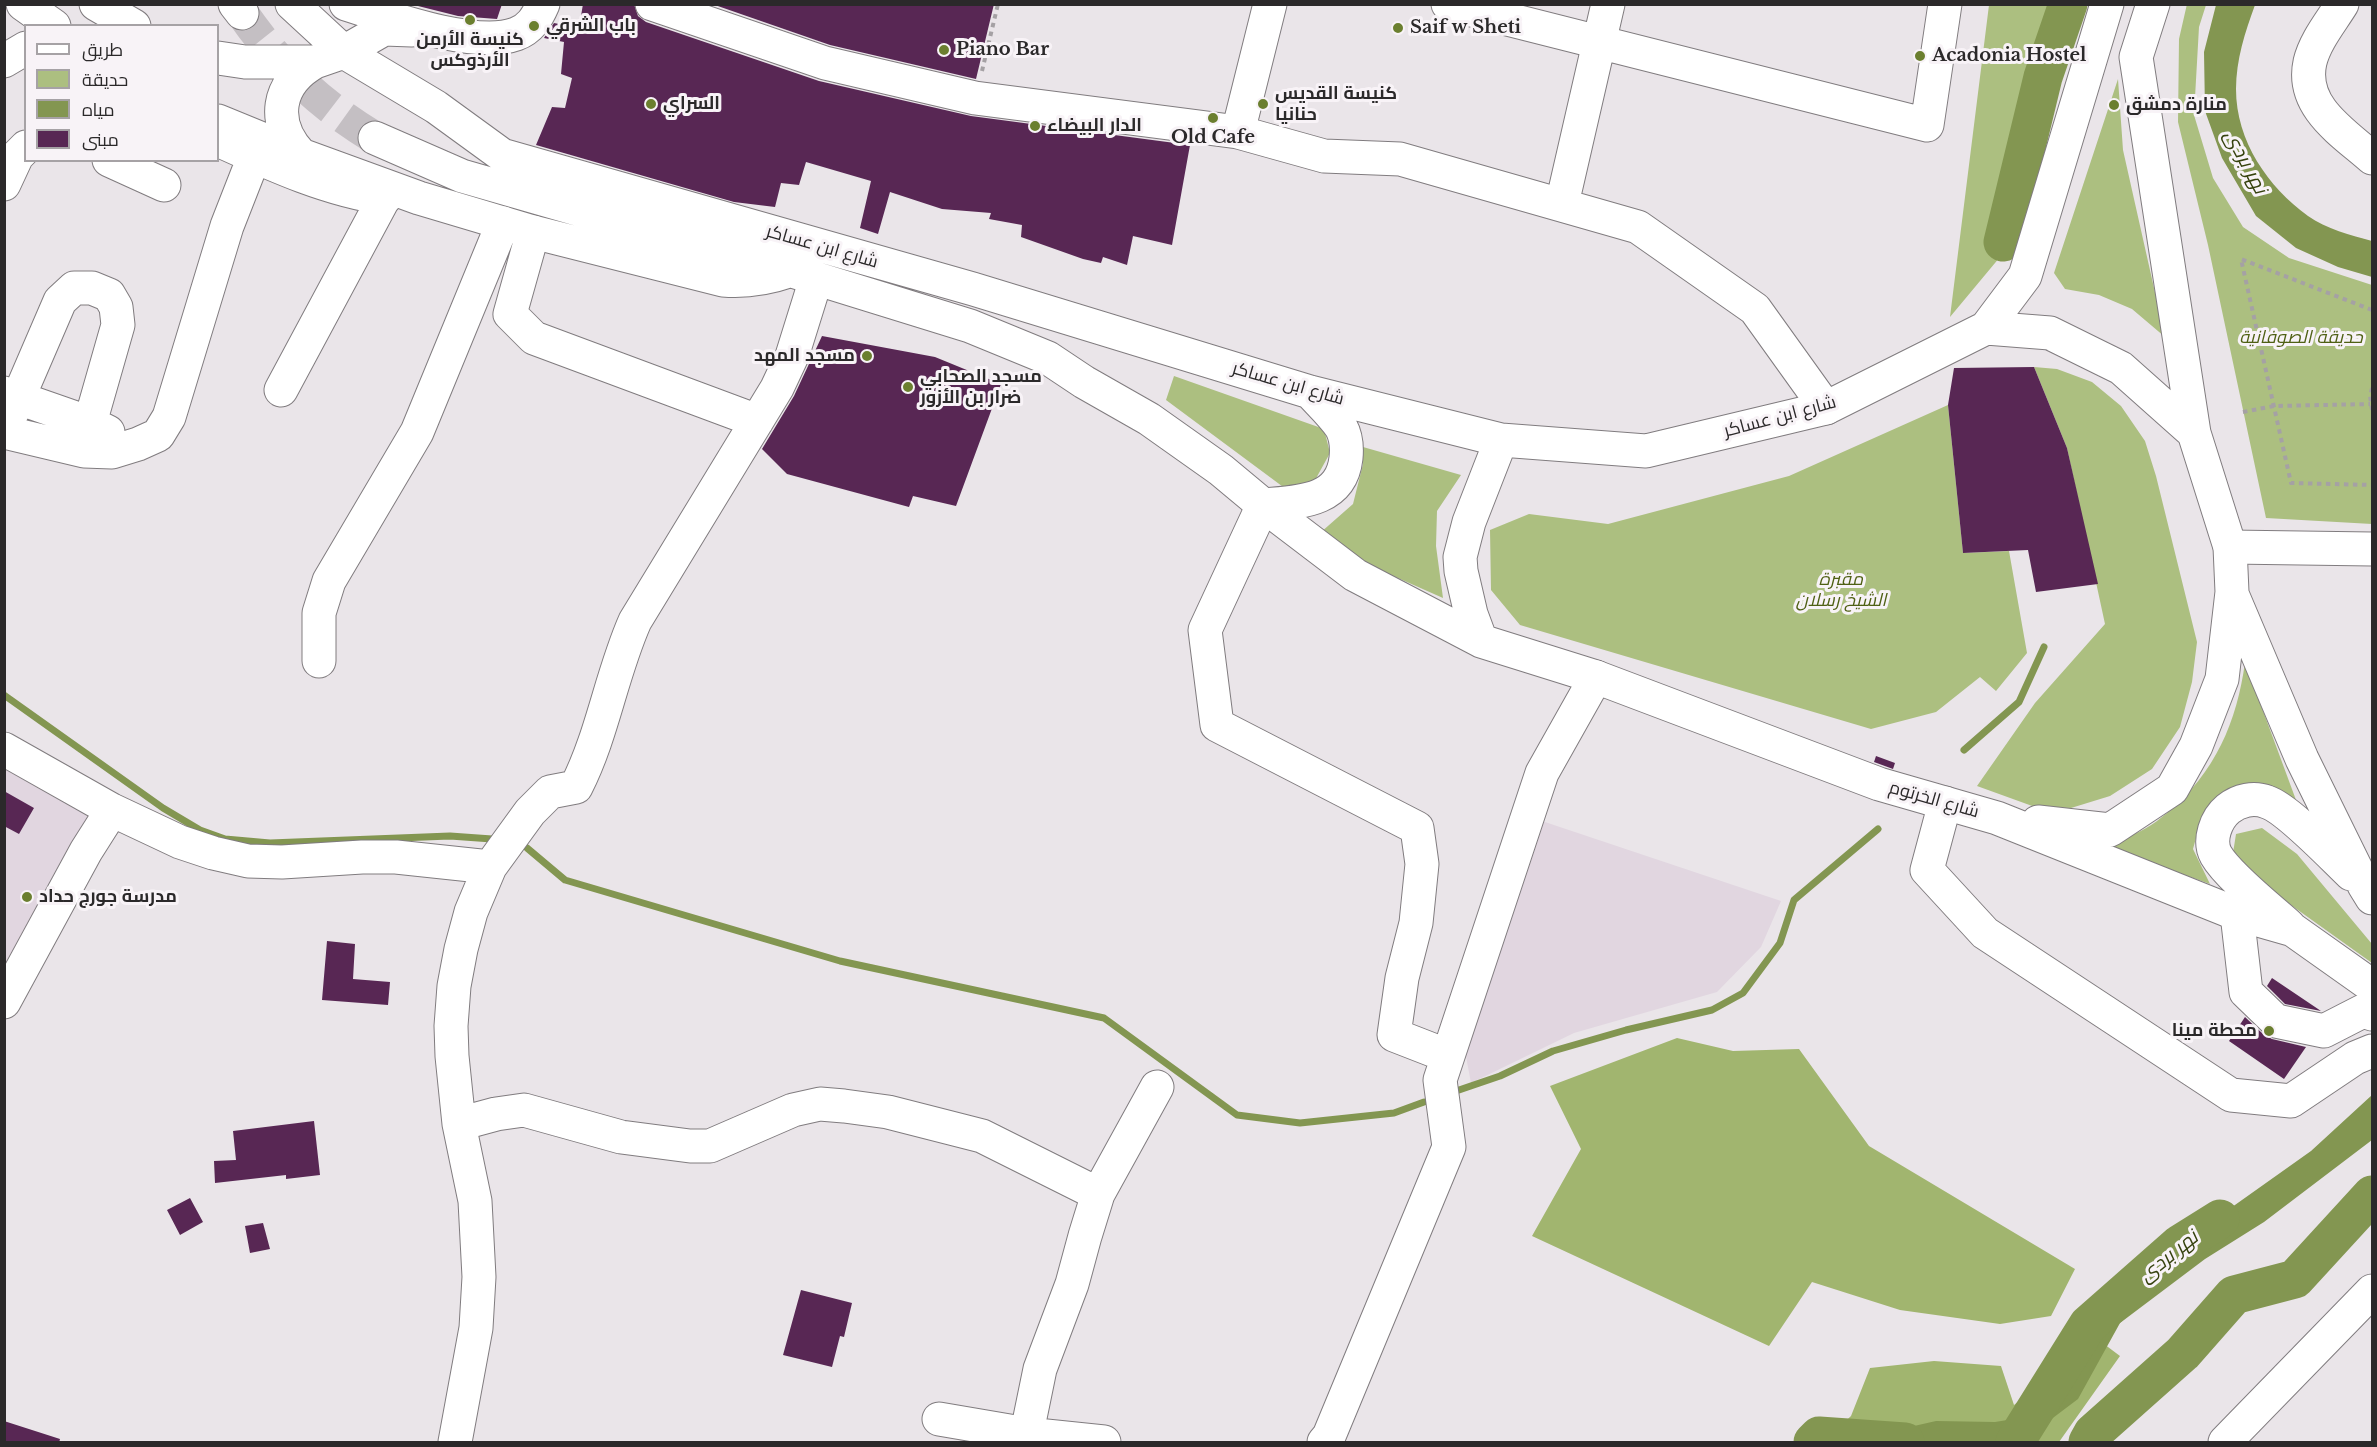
<!DOCTYPE html>
<meta charset="utf-8">
<style>
body{margin:0}
#map{position:relative;width:2377px;height:1447px;overflow:hidden;background:#eae5e9;font-family:"Libre Baskerville",Cairo,serif}
canvas{display:block}
.frame{position:absolute;inset:0;border:6px solid #2b292a;pointer-events:none}
.legend{position:absolute;left:24px;top:24px;width:195px;height:138px;box-sizing:border-box;background:#f8f3f7;border:2px solid #a6a2a5;margin:0;padding:8px 10px;list-style:none;font-size:18px;color:#2b292a}
.legend li{display:flex;align-items:center;gap:12px;height:30px}
.legend b{width:30px;border:2px solid #a6a2a5}
</style>
<div id="map">
<canvas width="2377" height="1447"></canvas>
<div class="frame"></div>
<ul class="legend">
<li><b style="height:8px;background:#fff"></b>طريق</li>
<li><b style="height:16px;background:#acbf80"></b>حديقة</li>
<li><b style="height:16px;background:#839651"></b>مياه</li>
<li><b style="height:16px;background:#582754"></b>مبنى</li>
</ul>
</div>
<script>
const g = document.querySelector('canvas').getContext('2d');
g.lineJoin = 'round';
function fill(path, color) { g.fillStyle = color; g.fill(path, 'evenodd'); }
function stroke(path, color, width, dash) { g.strokeStyle = color; g.lineWidth = width; g.lineCap = dash ? 'butt' : 'round'; g.setLineDash(dash || []); g.stroke(path); }
function label(font, color, halo, rows, align = 'center') {
  g.font = font + ' "Libre Baskerville",Cairo,serif'; g.lineWidth = 6; g.setLineDash([]); g.textBaseline = 'middle'; g.strokeStyle = halo; g.fillStyle = color; for (const [text, x, y, turn = 0] of rows) {
    g.save(); g.translate(x, y); g.rotate((+turn || 0) * Math.PI / 180); g.textAlign = isNaN(turn) ? turn : align; if (halo) g.strokeText(text, 0, 0); g.fillText(text, 0, 0); g.restore();
  }
}
fill(new Path2D(`
 M5,769L93,818L5,975Z
 M1533,818L1781,901L1761,947L1717,992L1574,1033L1471,1083L1464,1046Z`), '#e1d6e0');
fill(new Path2D(`
 M2187,4L2206,5L2199,27L2194,115L2213,178L2243,227L2289,258L2372,285V524L2266,518L2208,245L2178,122L2179,39Z
 M1989,5H2058L2040,57L2010,245L1950,317Z
 M2118,79L2123,150L2165,337L2132,309L2099,295L2065,289L2054,273Z
 M2034,367L2057,369L2092,382L2121,406L2145,441L2156,476L2197,642L2192,682L2180,727L2152,769L2110,796L2071,808L2035,807L1977,786L2035,703L2105,624L2067,448Z
 M1174,376L1324,429L1330,453L1314,482L1294,495L1166,400Z
 M1948,405L1963,553L2009,551L2027,653L1996,691L1980,677L1936,712L1871,729L1520,625L1491,590L1490,530L1529,514L1608,524L1789,476Z
 M1356,445L1461,475L1437,511L1436,546L1443,598L1312,540L1353,504L1363,464Z
 M2245,662L2296,800L2219,797L2202,816L2193,849L2210,884L2092,842C2101,841 2111,840 2120,838C2138,835 2154,824 2167,813C2215,773 2237,722 2245,662Z
 M2262,828L2297,854L2372,944V963L2249,875L2233,853L2236,834Z`), '#acbf80');
fill(new Path2D(`
 M1677,1038L1733,1051L1799,1049L1869,1146L2075,1269L2051,1316L2000,1324L1900,1310L1812,1282L1769,1346L1532,1236L1581,1149L1550,1086Z
 M2096,1338L2120,1356L2059,1442H1824L1851,1416L1870,1368L1934,1361L2001,1366L2014,1405Z`), '#a1b56f');
fill(new Path2D(`
 M2216,5H2255C2245,32 2236,60 2236,89C2236,141 2268,187 2308,216C2326,229 2351,235 2372,241V277L2338,267L2296,248L2256,216L2222,158L2205,111L2204,52Z
 M2372,1095V1140L2264,1222L2205,1259L2120,1323L2078,1399L2021,1442H1905L1857,1439L1936,1421L1995,1422L2032,1416L2088,1325L2180,1244L2311,1151Z`), '#839651');
stroke(new Path2D(`
 M4,695L163,808L200,830L225,839L270,843L450,836L492,839
 M1964,750L2019,702L2044,647
 M527,848L565,880L840,961L1104,1018L1237,1115L1300,1123L1394,1113L1424,1102
 M1459,1090L1500,1076L1553,1051L1626,1030L1712,1010L1743,993L1780,943L1794,900L1878,829`), '#839651', 7);
stroke(new Path2D(`
 M2003,242L2043,77L2068,4
 M1813,1442L1819,1436L1905,1442
 M2015,1442L2088,1325L2180,1244L2220,1219
 M2088,1442L2093,1433L2183,1353L2234,1295L2295,1279L2372,1195`), '#839651', 39);
fill(new Path2D(`
 M410,4H502L497,19L458,16Z
 M583,4H634L638,16L646,22L819,81L971,116L1190,145L1172,245L1133,236L1127,265L1103,257L1101,263L1083,259L1021,237L1022,225L989,219L991,213L942,209L890,192L878,234L860,228L871,181L806,162L799,185L781,183L775,207L734,202L536,145L552,107L565,108L572,78L561,74L564,42L544,38L554,23L579,28Z
 M712,4H994L976,79L830,45Z
 M822,336L935,357L1001,384L956,506L913,496L909,507L787,474L762,449L794,396Z
 M2034,367L2067,448L2098,584L2036,592L2028,550L1963,553L1948,405L1954,368Z
 M1876,756L1895,763L1893,769L1874,762Z
 M4,791L34,808L19,834L4,826Z
 M327,941L355,944L353,979L390,982L388,1005L322,1000Z
 M2272,978L2321,1011L2285,1004L2267,986Z
 M2245,1017L2263,1034L2272,1039L2306,1047L2284,1079L2229,1041Z
 M314,1121L320,1175L286,1179V1175L215,1183L214,1161L236,1160L233,1131Z
 M190,1198L203,1222L180,1235L167,1210Z
 M263,1223L270,1249L250,1253L245,1226Z
 M801,1290L852,1303L844,1337L840,1336L832,1367L783,1355Z
 M4,1421L60,1439L59,1443H4Z`), '#582754');
stroke(new Path2D(`
 M242,13C278,65 320,105 375,138`), '#c4bfc3', 33, [33, 16]);
const minor = new Path2D(`
 M346,4C387,17 475,49 516,34C530,29 537,18 543,4
 M652,4L825,63L975,98L1238,132L1324,156L1400,159L1638,227L1755,309L1826,408
 M1448,4L1927,125L1945,4
 M2342,4C2331,22 2315,41 2310,62C2300,107 2344,133 2372,158
 M344,52L384,29L412,30
 M1238,132L1270,4
 M218,140C271,164 327,190 385,198
 M109,160L164,185
 M4,184L17,156L26,147
 M1562,204L1608,4
 M533,232L510,314L534,338L757,421
 M281,390L384,198
 M4,393L90,423L108,432
 M4,431L60,301L74,288H92L109,295L116,307L118,325L90,423
 M4,432L84,451L112,452L138,444L158,435L169,417L227,226L254,157
 M1263,505L1205,630L1217,725L1417,828L1422,864L1416,923L1402,978L1394,1035L1448,1056
 M2230,547L2372,549
 M319,661V613L329,581L417,432L503,223
 M4,749L112,810L180,842L213,853L248,861L282,862L362,857H396L490,867
 M1945,803L1927,870L1985,933L2231,1095L2291,1101L2355,1058L2372,1051
 M2237,914L2246,992L2276,1021L2324,1031L2363,1011L2372,1014
 M4,1002L86,851L112,810
 M459,1124L496,1114L524,1110L621,1137L690,1146H710L793,1110L820,1104L844,1106L888,1112L982,1136L1098,1194
 M939,1419L1027,1434L1104,1442
 M455,1442L476,1328L479,1277L475,1201L459,1124L452,1056L451,1026L454,986L461,949L471,912L490,867L530,812L550,792L576,787C603,734 611,675 635,621L777,388L792,356L816,279
 M1025,1442L1040,1369L1072,1284L1085,1236L1098,1194L1157,1087
 M1324,1442L1329,1436L1449,1147L1440,1080L1542,773L1596,677
 M2225,1442L2372,1291`);
const major = new Path2D(`
 M23,4L54,26
 M96,4L134,26
 M235,4L242,13
 M292,4L344,52L436,107L502,155L973,289L1310,392L1501,440L1646,451L1826,408L1986,328L2025,276L2107,4
 M218,58L245,62H315L344,52
 M4,61L26,48
 M218,121L301,155L419,198L533,232L723,280C747,282 766,279 789,271
 M375,138L462,176L792,271L970,326L1048,358L1084,382L1149,419L1221,470L1263,505L1355,575L1481,641L1596,677L1879,784L1997,818L2237,914L2293,930L2372,986
 M301,155C271,123 276,84 315,62
 M1986,328L2050,333L2121,368L2194,433
 M1263,505C1297,502 1341,503 1346,458C1347,448 1346,436 1341,427C1332,414 1320,403 1310,392
 M2232,594L2302,759L2364,885L2372,898
 M1481,641L1471,614L1461,571L1460,557L1469,522L1501,440
 M2038,822L2110,830L2172,789L2196,746L2222,679L2232,592L2230,547L2194,433L2136,57L2153,4
 M2289,926C2269,908 2228,876 2216,855C2208,840 2216,819 2228,809C2239,800 2254,797 2267,802C2288,809 2333,857 2351,874`);
stroke(minor, '#807c7f', 35);
stroke(major, '#807c7f', 35);
stroke(new Path2D(`
 M982,71L998,4
 M2372,310L2241,259L2291,483L2372,485
 M2372,388L2370,396L2372,410
 M2243,412L2274,406L2370,404`), '#a5a1a4', 4, [4.5, 4.5]);
stroke(minor, '#fff', 33);
stroke(major, '#fff', 33);
for (const [x, y, r, color] of [
 [470,20,6,"#6b7f2f"],
 [534,26,6,"#6b7f2f"],
 [1398,28,6,"#6b7f2f"],
 [944,50,6,"#6b7f2f"],
 [1920,56,6,"#6b7f2f"],
 [651,104,6,"#6b7f2f"],
 [1263,104,6,"#6b7f2f"],
 [2114,105,6,"#6b7f2f"],
 [1213,118,6,"#6b7f2f"],
 [1035,126,6,"#6b7f2f"],
 [867,356,6,"#6b7f2f"],
 [908,387,6,"#6b7f2f"],
 [27,897,6,"#6b7f2f"],
 [2269,1031,6,"#6b7f2f"]
]) { const dot = new Path2D(); dot.arc(x, y, r, 0, 2 * Math.PI); g.fillStyle = color; g.fill(dot); stroke(dot, '#f8f3f7', 2); }
label('bold 18px', '#2b292a', '#f8f3f7', [
 ["باب الشرقي",546,26],
 ["Saif w Sheti",1410,28],
 ["كنيسة الأرمن",470,40,"center"],
 ["الأرذوكس",470,61,"center"],
 ["Piano Bar",956,50],
 ["Acadonia Hostel",1932,56],
 ["كنيسة القديس",1275,94],
 ["حنانيا",1275,115],
 ["السراي",663,104],
 ["منارة دمشق",2126,105],
 ["الدار البيضاء",1047,126],
 ["Old Cafe",1213,138,"center"],
 ["مسجد المهد",855,356,"right"],
 ["مسجد الصحابي",920,377],
 ["ضرار بن الأزور",920,398],
 ["مدرسة جورج حداد",39,897],
 ["محطة مينا",2257,1031,"right"]
], 'left');
label('18px', '#2b292a', '#f8f3f7', [
 ["شارع ابن عساكر",822,247,16],
 ["شارع ابن عساكر",1288,384,16],
 ["شارع ابن عساكر",1780,417,-15],
 ["شارع الخرتوم",1934,800,16]
]);
label('italic 18px', '#4f6014', '#f8f3f7', [
 ["حديقة الصوفانية",2301,338],
 ["مقبرة",1841,580],
 ["الشيخ رسلان",1841,601]
]);
label('italic 20px', '#36420e', '#f8f3f7', [
 ["نهر بردى",2245,162,62],
 ["نهر بردى",2169,1257,-39]
]);
</script>
